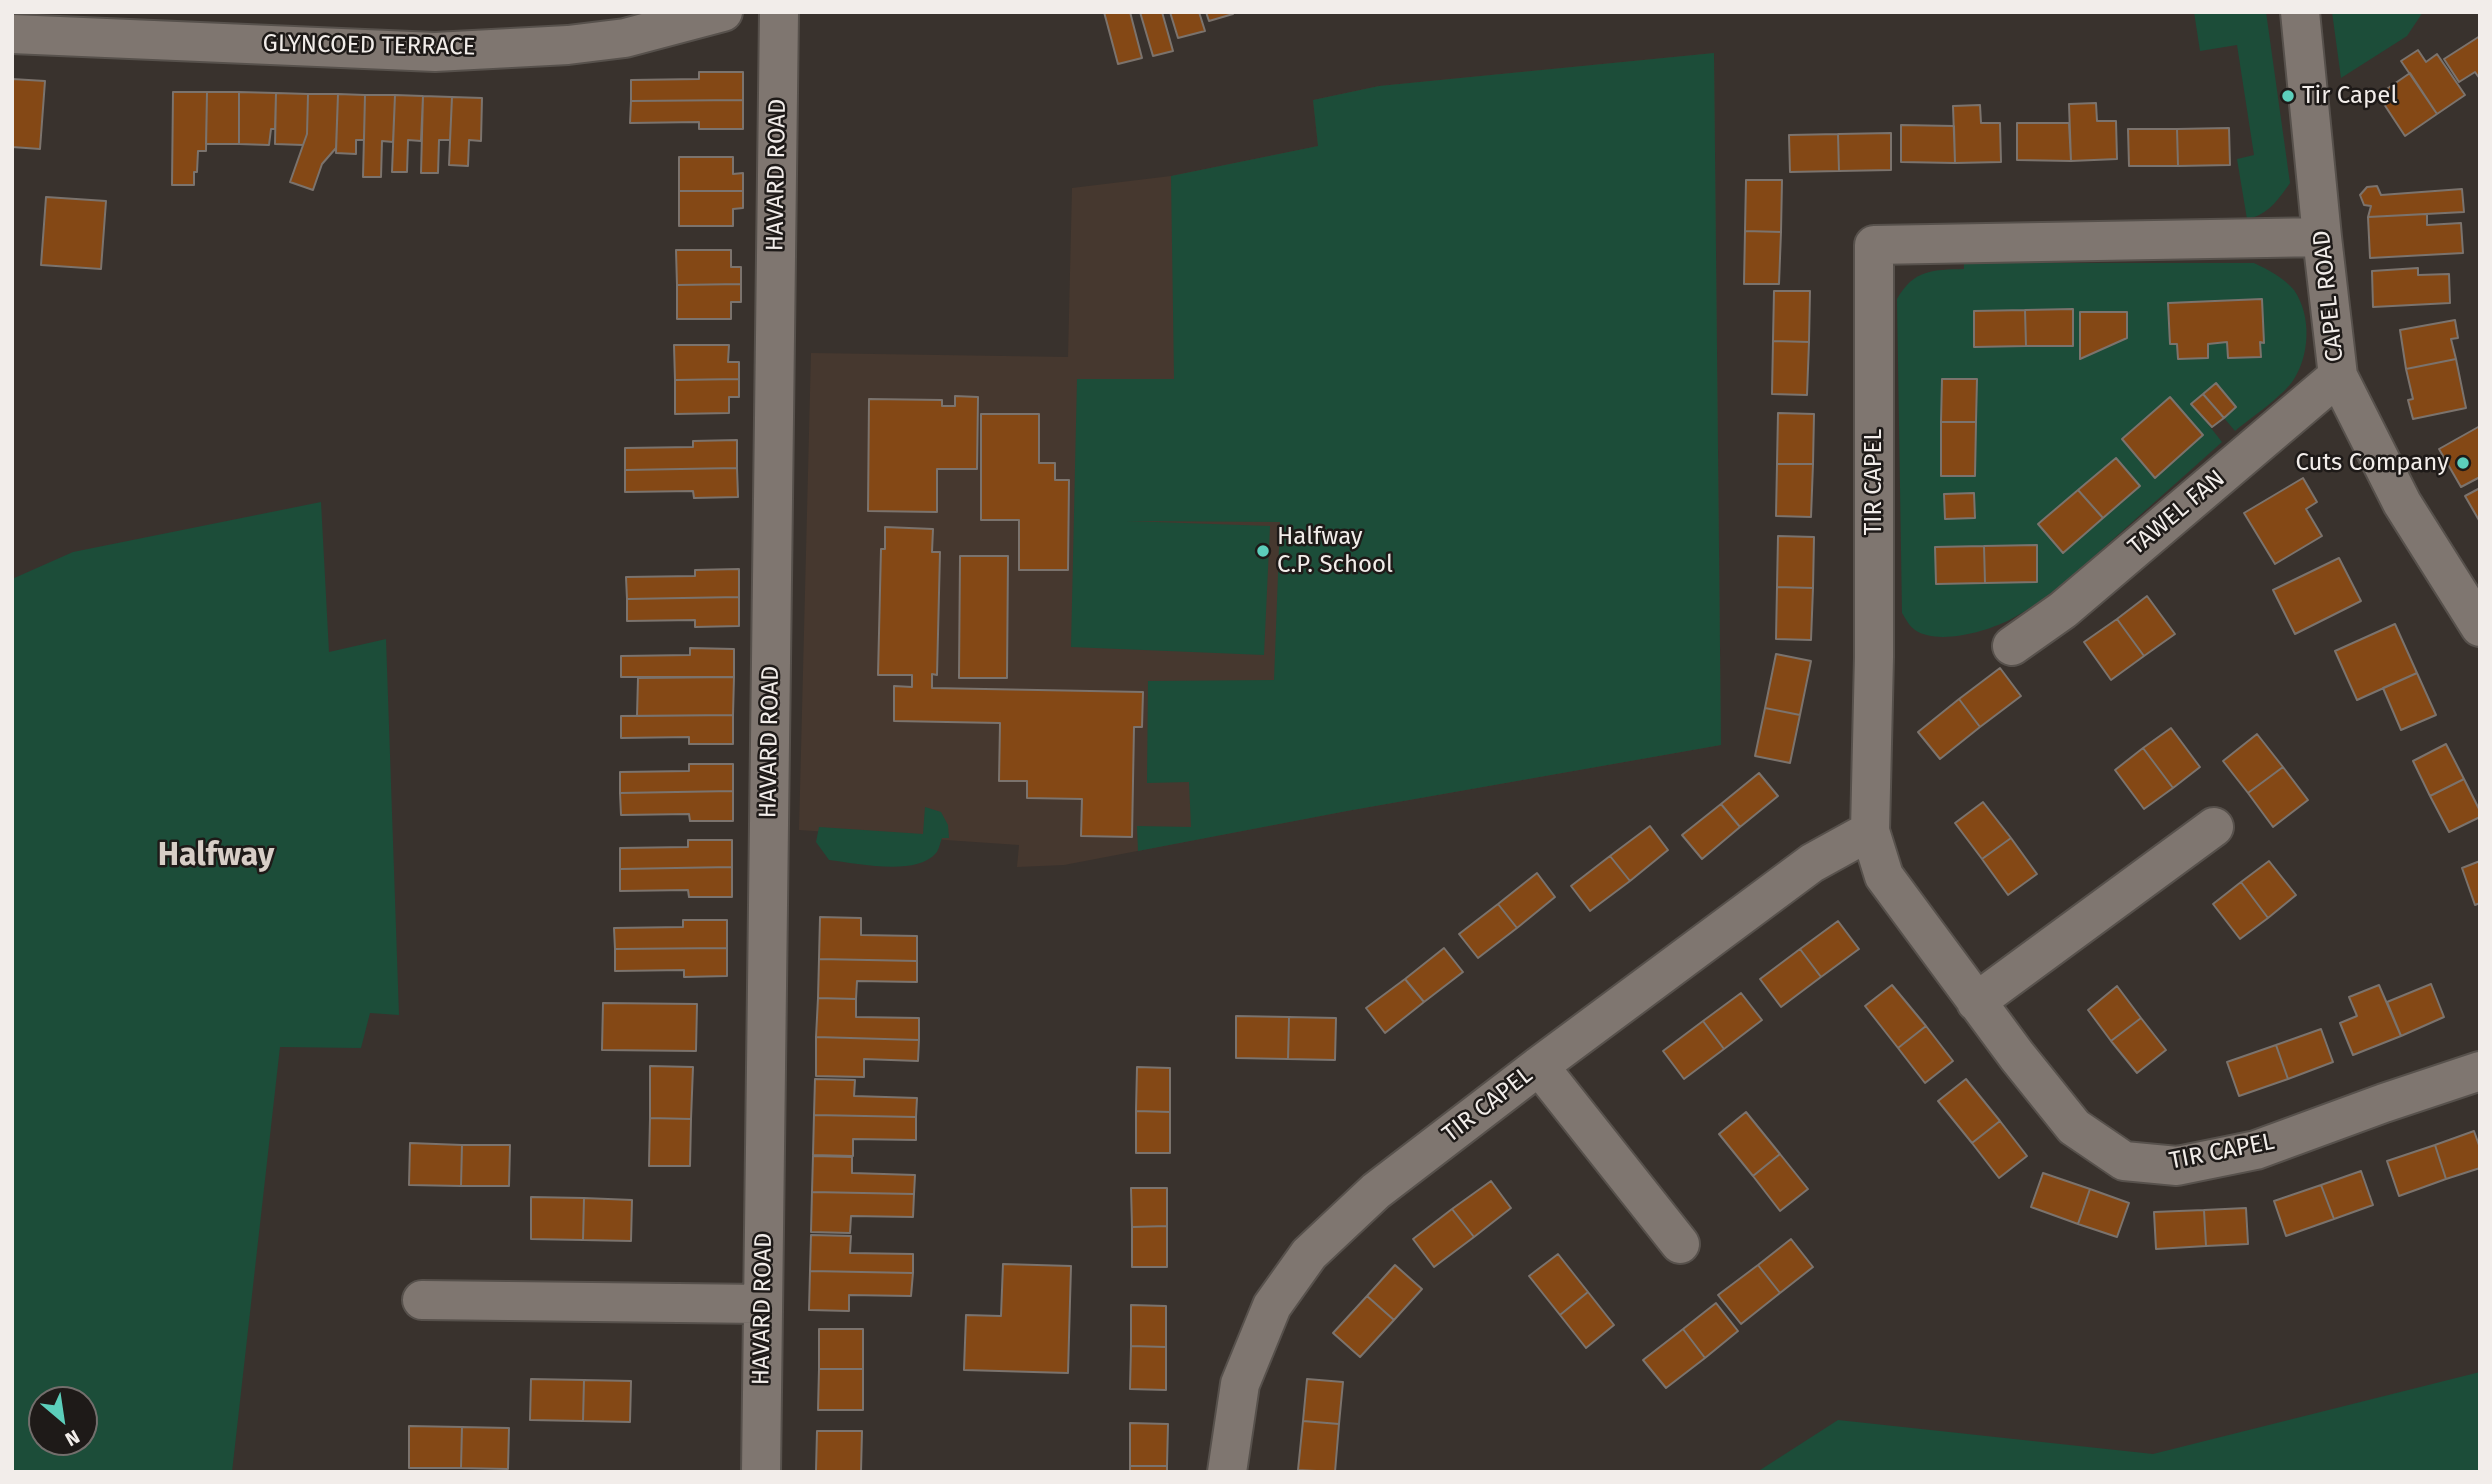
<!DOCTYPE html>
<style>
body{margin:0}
#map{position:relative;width:2492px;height:1484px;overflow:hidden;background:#39322d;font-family:"Fira Sans",sans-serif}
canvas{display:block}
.frame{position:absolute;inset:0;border:14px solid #f2edea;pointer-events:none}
.north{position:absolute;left:28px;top:1386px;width:70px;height:70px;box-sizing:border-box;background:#1e1a18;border:2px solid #736e6c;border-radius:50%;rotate:151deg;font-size:19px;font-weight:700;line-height:28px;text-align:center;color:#f2edea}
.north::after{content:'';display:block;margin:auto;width:24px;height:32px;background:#5ccebb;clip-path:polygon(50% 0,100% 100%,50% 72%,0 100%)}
</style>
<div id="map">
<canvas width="2492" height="1484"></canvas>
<div class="frame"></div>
<div class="north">N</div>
</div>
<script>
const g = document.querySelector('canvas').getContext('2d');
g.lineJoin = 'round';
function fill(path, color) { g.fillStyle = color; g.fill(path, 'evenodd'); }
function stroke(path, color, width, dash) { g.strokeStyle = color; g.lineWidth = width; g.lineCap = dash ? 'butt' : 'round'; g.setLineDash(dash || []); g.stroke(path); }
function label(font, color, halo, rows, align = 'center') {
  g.font = font + ' "Fira Sans",sans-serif'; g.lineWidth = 5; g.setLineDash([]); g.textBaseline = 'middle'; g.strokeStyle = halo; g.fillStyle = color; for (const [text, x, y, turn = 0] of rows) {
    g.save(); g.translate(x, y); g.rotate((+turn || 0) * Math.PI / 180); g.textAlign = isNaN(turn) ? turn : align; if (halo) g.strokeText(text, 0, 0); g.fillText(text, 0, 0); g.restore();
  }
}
fill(new Path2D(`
 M1714,53L1721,745L1347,811L1064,865L1017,867L1019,845L799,830L811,353L1068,357L1072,188L1171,176L1318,146L1313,100L1379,86Z`), '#46382f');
fill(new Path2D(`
 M2194,12H2266L2290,183C2278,200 2268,215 2247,219L2237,159L2254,155L2237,45L2200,51Z
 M2332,12H2423L2407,36L2341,78Z
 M1714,53L1721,745L1347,811L1138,851L1137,826L1191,827L1189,782L1147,783L1148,681L1274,680L1280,522L1126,521L1270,526L1264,655L1071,647L1077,379H1174L1171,176L1318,146L1313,100L1379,86Z
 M1964,263H2254C2267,269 2284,278 2294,290C2312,316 2310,357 2292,382C2279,399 2252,417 2235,431L2224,418L2235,407L2216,384L2192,404L2222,442C2185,475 2147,509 2110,542C2080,569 2048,599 2013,618C1990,631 1938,646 1915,630C1909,626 1906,619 1902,613L1897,299C1914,269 1933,270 1964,269ZM2262,299L2264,342H2260V357L2228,358L2227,342L2208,344V358L2178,359L2177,344H2170L2168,303Z
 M321,502L329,652L386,639L399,1015L370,1013L361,1048L280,1047L232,1472H12V579L73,552ZM42,1400H84V1442H42Z
 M925,807L941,812L948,825L949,838H942C940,843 939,850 936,853C916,877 856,863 829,860L816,842L819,827L923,834Z
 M2480,1372V1472H1757L1838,1420L2153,1454Z`), '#1c4d39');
const building = new Path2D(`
 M1104,12H1130L1142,58L1118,64Z
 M1140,12H1162L1173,51L1153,56Z
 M1170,12H1199L1205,31L1178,38Z
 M1206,12H1232L1233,14L1209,21Z
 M2480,36V79L2475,72L2459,82L2444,59Z
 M2418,50L2426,62L2437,54L2465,95L2437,114L2401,61Z
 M699,72H743V100L631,101V80L699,79Z
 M2410,73L2437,114L2405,136L2378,95Z
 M12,79L45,81L40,149L12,147Z
 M173,92H207L206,151H198L197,172H194V185H172Z
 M207,92H239V144H206Z
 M239,92L276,93L275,129H271L269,145L239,144Z
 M276,93L308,94L307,134L303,145L275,144Z
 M308,94H338L336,148L322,164L313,190L290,182L307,134Z
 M338,94L365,95L364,140H356V154L336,153Z
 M365,95H395L393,142L382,141L381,177H363Z
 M395,95L423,96L421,141L408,140L407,172H392Z
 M423,96L452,97L450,140H439L438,173H421Z
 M452,97L482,98L481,141L469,140L468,166L449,165Z
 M743,100V129H699V122L630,123L631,101Z
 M2096,103L2097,121H2116L2117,159L2071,161L2069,104Z
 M1980,105L1981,123H2000L2001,162L1955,163L1953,106Z
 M2017,123H2069L2071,161L2017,160Z
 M1901,125L1954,126L1955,163L1901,162Z
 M2229,128L2230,165L2178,166L2177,129Z
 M2128,129H2177L2178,166H2129Z
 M1891,133V170L1839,171L1838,134Z
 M1838,134L1839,171L1790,172L1789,135Z
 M679,157H733V174L743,173V191H679Z
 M1746,180H1782L1781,232L1745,231Z
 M2377,186L2381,195L2462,189L2464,212L2368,217L2371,206L2364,205L2360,195L2367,187Z
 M679,191H743V208L733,209V226H679Z
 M46,197L106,201L101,269L41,265Z
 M2427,214V225L2461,223L2463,253L2370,258L2368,217Z
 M1745,231L1781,232L1779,284H1744Z
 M676,250H731V267H741V284L677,285Z
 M2418,268V275L2449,274L2450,303L2373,307L2372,271Z
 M741,284V302H731V319H677V285Z
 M1774,291H1810L1809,342L1773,341Z
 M2262,299L2264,343L2260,342L2261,357L2228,358L2227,342L2208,344V358L2178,359L2177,344H2170L2168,303Z
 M2073,309V346H2026L2025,310Z
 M2025,310L2026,346L1974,347V311Z
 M2080,312H2127V338L2080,359Z
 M2455,320L2458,338L2451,339L2456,359L2406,369L2400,330Z
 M1773,341L1809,342L1807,395L1772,394Z
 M674,345H729L728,362H739V379L675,380Z
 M2456,359L2466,408L2413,419L2408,400L2413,399L2406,369Z
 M739,379V397H729V413L675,414V380Z
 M1942,379H1977L1976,422H1941Z
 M2216,383L2236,407L2224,418L2203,394Z
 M2203,394L2224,418L2212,427L2191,404Z
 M955,396L978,397L977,469H937V512L868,511L869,399L942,400V406H955Z
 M2170,397L2203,435L2155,478L2122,439Z
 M1778,413L1814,414L1813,464H1777Z
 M981,414H1039V463H1055V480H1069L1068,570H1019V520H981Z
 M1941,422H1976L1975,476H1941Z
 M2480,426V477L2461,487L2439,449Z
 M737,440V468L625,470V448L693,447V441Z
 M2116,458L2140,486L2103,518L2078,490Z
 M1777,464H1813L1811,517L1776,516Z
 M737,468L738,497L694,498L693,491L625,492V470Z
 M2303,478L2317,502L2306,509L2322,536L2275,564L2244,513Z
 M2480,488V522L2465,496Z
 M2078,490L2103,518L2063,553L2038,524Z
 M1974,493L1975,518L1945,519L1944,494Z
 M885,527L933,529L932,552H940L937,675L932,674V688L1143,692L1142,727H1134L1132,837L1081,836L1082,799L1027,798V781H999L1000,723L894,721V686L912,687V675H878L881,549H885Z
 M1778,536L1814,537L1813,588L1777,587Z
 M2037,545V582L1985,583L1984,546Z
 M1984,546L1985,583L1936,584L1935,547Z
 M960,556H1008L1007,678H959Z
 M2339,558L2361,601L2295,634L2273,590Z
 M739,569V597L627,599L626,577L695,576V570Z
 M1777,587L1813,588L1811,640L1776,639Z
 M2147,596L2175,634L2144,656L2117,619Z
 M739,597V626L695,627V620L627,621V599Z
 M2117,619L2144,656L2111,680L2084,642Z
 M2395,624L2417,673L2357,700L2335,651Z
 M690,648L734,649V677H621V656L690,655Z
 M1776,654L1811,661L1800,715L1765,708Z
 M2000,668L2021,696L1980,727L1959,699Z
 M2417,673L2436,715L2401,730L2383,688Z
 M734,677L733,715L637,716L638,678Z
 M1959,699L1980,727L1940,759L1918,732Z
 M1765,708L1800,715L1790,763L1755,756Z
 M733,715V744H689V737L621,738V716Z
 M2171,728L2200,767L2173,788L2143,748Z
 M2257,734L2283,767L2248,793L2223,761Z
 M2446,744L2464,779L2430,796L2413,761Z
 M2143,748L2173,788L2144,809L2115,770Z
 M689,764H733V791L620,793V772L689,771Z
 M2283,767L2308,800L2273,827L2248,793Z
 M1759,773L1778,796L1740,827L1721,804Z
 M2464,779L2480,811V817L2449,832L2430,796Z
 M733,791V821H690L689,814L621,815L620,793Z
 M1983,802L2011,838L1982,859L1955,823Z
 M1721,804L1740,827L1702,859L1682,835Z
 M1650,826L1668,850L1630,881L1610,856Z
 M2011,838L2037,874L2008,895L1982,859Z
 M688,840H732V867L620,869V848L688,847Z
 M1610,856L1630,881L1590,911L1571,886Z
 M2269,861L2296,895L2268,918L2241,882Z
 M2480,861V903L2475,905L2462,868Z
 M732,867V897H689L688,890L620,891V869Z
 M1537,873L1555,897L1517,928L1498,904Z
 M2241,882L2268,918L2240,939L2213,904Z
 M1498,904L1517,928L1478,958L1459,934Z
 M820,917L861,918V935L917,936V961L819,959Z
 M683,920H727V948L615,949L614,928L683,927Z
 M1838,921L1859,949L1821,977L1800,949Z
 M727,948V976L684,977V970L615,971V949Z
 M1444,948L1463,972L1424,1002L1405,979Z
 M1800,949L1821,977L1781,1007L1760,979Z
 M819,959L917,961V982L857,981L856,999L818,998Z
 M1405,979L1424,1002L1385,1033L1366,1008Z
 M2431,984L2444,1017L2401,1036L2387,1002Z
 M1892,985L1926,1026L1898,1048L1865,1006Z
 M2379,985L2401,1036L2353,1055L2340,1023L2357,1016L2349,997Z
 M2117,986L2141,1018L2111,1041L2088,1010Z
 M1741,993L1762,1020L1724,1049L1703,1021Z
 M818,998L856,999V1017L919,1018V1040L816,1037Z
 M603,1003L697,1004L696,1051L602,1050Z
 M1236,1016L1289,1017L1288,1059L1236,1058Z
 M1289,1017L1336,1018L1335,1060L1288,1059Z
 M2141,1018L2166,1050L2137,1073L2111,1041Z
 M1703,1021L1724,1049L1684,1079L1663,1051Z
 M1926,1026L1953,1061L1925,1083L1898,1048Z
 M2321,1029L2333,1062L2288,1079L2276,1045Z
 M816,1037L919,1040L918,1061L864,1059V1077L816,1076Z
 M2276,1045L2288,1079L2239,1096L2227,1062Z
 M650,1066L693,1067L691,1119L650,1118Z
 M1137,1067L1170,1068V1112L1136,1111Z
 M815,1079L855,1080L854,1096L917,1098L916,1117L814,1115Z
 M1966,1079L2000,1121L1972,1143L1938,1101Z
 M1136,1111L1170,1112V1153H1136Z
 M1746,1112L1780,1154L1753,1176L1719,1134Z
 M814,1115L916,1117V1140L853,1139V1156L813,1155Z
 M650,1118L691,1119L690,1166H649Z
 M2000,1121L2027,1156L1999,1178L1972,1143Z
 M2474,1131L2480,1148V1168L2446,1179L2435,1145Z
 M410,1143L462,1145L461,1186L409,1185Z
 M462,1145H510L509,1186H461Z
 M2435,1145L2446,1179L2399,1196L2387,1161Z
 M1780,1154L1808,1189L1780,1211L1753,1176Z
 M813,1156L852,1157V1173L915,1175L914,1194L812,1192Z
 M2361,1171L2373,1205L2334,1219L2321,1185Z
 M2043,1173L2090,1189L2078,1224L2031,1207Z
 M1491,1181L1511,1208L1474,1237L1452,1209Z
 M2321,1185L2334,1219L2286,1236L2274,1201Z
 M1131,1188H1167V1226L1132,1227Z
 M2090,1189L2129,1203L2117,1237L2078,1224Z
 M812,1192L914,1194L913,1217L851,1216L850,1233L811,1232Z
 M531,1197L584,1198L583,1240L531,1239Z
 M584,1198L632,1200L631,1241L583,1240Z
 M2246,1208L2248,1244L2206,1246L2204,1210Z
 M1452,1209L1474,1237L1434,1267L1413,1239Z
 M2204,1210L2206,1246L2156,1249L2154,1212Z
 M1167,1226V1267H1132V1227Z
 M811,1235L851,1236L850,1253L913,1254V1273L810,1271Z
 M1791,1239L1813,1267L1780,1293L1758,1265Z
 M1558,1254L1588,1292L1560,1315L1529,1276Z
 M1003,1264L1071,1266L1068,1373L964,1370L966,1315L1001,1316Z
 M1395,1265L1422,1289L1394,1320L1367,1296Z
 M1758,1265L1780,1293L1741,1324L1718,1295Z
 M810,1271L913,1273L911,1296L849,1295V1311L809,1310Z
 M1588,1292L1614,1325L1586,1348L1560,1315Z
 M1367,1296L1394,1320L1360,1357L1333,1333Z
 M1716,1303L1738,1331L1705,1358L1683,1329Z
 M1131,1305L1166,1306V1347L1131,1346Z
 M819,1329H863V1369H819Z
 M1683,1329L1705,1358L1666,1388L1643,1360Z
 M1131,1346L1166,1347V1390L1130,1389Z
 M819,1369H863V1410H818Z
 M531,1379L584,1380L583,1421L530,1420Z
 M1307,1379L1343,1382L1339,1424L1303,1421Z
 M584,1380L631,1381L630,1422L583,1421Z
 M1303,1421L1339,1424L1335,1472L1298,1470Z
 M1130,1423L1168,1424L1167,1466H1130Z
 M409,1426L462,1427L461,1468H409Z
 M462,1427L509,1428L508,1469L461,1468Z
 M817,1431H862L861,1472L816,1471Z
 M1130,1466H1167V1472H1130Z`);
fill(building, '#844815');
stroke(building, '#7b736d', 2);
const minor = new Path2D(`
 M2300,12L2322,237L2338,376L2402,503L2480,627
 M12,34L435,52L568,45L625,38L723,12
 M2012,646L2063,610L2338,376
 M1870,831L1884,876L2017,1056L2074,1127L2124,1161L2177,1166L2256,1150L2384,1103L2480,1071
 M1976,1002L2214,827
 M1539,1066L1680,1244
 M422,1300L763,1304
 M761,1472L779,12
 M1227,1472L1240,1384L1272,1306L1309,1254L1376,1191L1539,1066L1812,863L1870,831L1874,657V245L2322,237`);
stroke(minor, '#57514c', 42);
stroke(minor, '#7f7670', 38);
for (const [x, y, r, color] of [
 [2288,96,7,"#5ccebb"],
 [2463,463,7,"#5ccebb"],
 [1263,551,7,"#5ccebb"]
]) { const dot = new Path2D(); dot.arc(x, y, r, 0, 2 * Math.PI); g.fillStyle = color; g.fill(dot); stroke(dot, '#1e1a18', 2.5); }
label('24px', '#f2edea', '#1e1a18', [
 ["GLYNCOED TERRACE",369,46,1],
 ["HAVARD ROAD",777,175,-89],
 ["CAPEL ROAD",2329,296,-96],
 ["TIR CAPEL",1874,482,-90],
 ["TAWEL FAN",2177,513,-40],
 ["HAVARD ROAD",770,742,-89],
 ["TIR CAPEL",1488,1105,-38],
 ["TIR CAPEL",2222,1152,-11],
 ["HAVARD ROAD",763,1309,-89]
]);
label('24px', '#f2edea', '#1e1a18', [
 ["Tir Capel",2302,96],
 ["Cuts Company",2449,463,"right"],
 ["Halfway",1277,537],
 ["C.P. School",1277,565]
], 'left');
label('bold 32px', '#d8cec7', '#1e1a18', [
 ["Halfway",216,856]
]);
</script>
